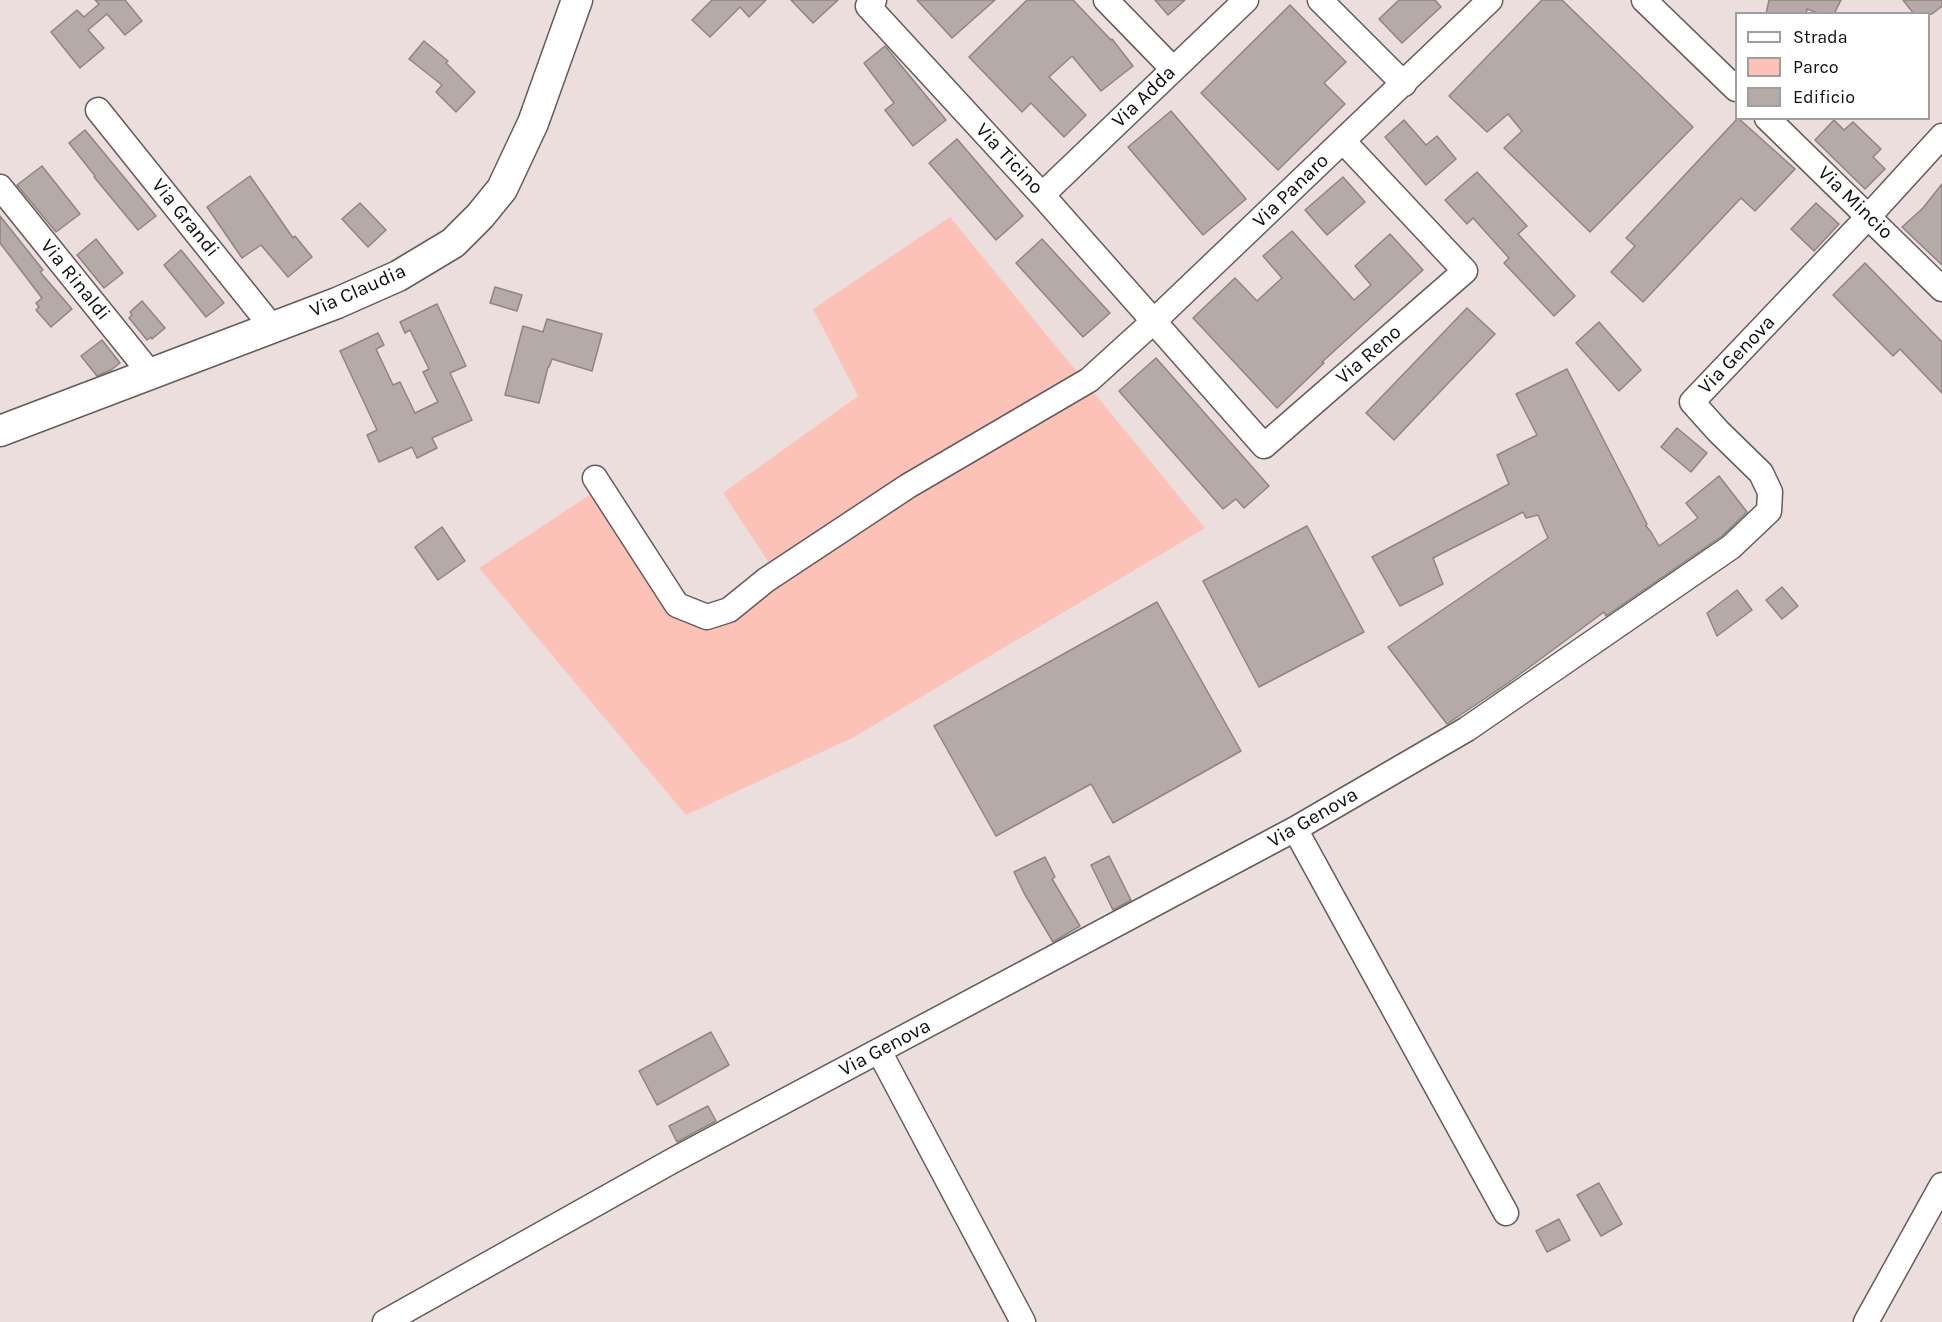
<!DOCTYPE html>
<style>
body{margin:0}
#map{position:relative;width:1942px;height:1322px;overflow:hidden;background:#ebdedc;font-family:Karla,sans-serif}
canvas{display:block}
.legend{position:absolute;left:1735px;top:12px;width:195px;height:108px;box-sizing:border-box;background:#fff;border:2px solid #9f9e9e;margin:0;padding:8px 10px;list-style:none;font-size:18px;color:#100c0c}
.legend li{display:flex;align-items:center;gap:12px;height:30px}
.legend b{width:30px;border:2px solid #9f9e9e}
</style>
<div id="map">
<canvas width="1942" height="1322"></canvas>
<ul class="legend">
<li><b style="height:8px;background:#fff"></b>Strada</li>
<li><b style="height:16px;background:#fcc2b7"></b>Parco</li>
<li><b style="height:16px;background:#b6aaa8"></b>Edificio</li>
</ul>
</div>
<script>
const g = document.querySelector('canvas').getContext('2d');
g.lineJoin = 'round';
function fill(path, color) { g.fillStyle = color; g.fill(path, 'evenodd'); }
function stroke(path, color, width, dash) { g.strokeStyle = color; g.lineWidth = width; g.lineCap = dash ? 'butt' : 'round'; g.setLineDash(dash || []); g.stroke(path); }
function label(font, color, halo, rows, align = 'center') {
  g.font = font + ' Karla,sans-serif'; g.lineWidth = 4.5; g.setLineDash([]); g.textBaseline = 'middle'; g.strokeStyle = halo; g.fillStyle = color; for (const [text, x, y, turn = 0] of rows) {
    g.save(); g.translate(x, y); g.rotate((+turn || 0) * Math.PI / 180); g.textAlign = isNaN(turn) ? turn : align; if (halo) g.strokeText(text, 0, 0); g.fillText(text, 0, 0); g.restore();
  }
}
fill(new Path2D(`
 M950,217L1205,528L854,737L686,815L479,568L597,490L709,630L783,584L723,493L858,396L813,309Z`), '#fcc2b7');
const building = new Path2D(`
 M95,0H125L142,21L125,35L107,14L88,30L104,48L80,68L51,32L77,10L84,17L99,4Z
 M712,0H766L749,17L740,7L710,37L692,20Z
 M791,0H838L813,23Z
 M917,0H995L952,38Z
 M1027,0H1073L1111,40L1112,39L1133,66L1101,91L1072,56L1049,77L1086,115L1064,137L1031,103L1022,112L969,57Z
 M1155,0H1185L1168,15Z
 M1399,0H1435L1441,7L1402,43L1379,19Z
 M1542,0H1562L1693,127L1590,232L1504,148L1522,131L1508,114L1487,132L1449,96Z
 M1769,0H1841L1834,14H1821L1807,9L1806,14H1766Z
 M1903,0H1942V6L1932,14H1914Z
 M1290,5L1346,62L1324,83L1345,104L1278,170L1201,93Z
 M424,41L448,61L446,63L475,92L456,112L436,92L442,85L409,59Z
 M885,46L946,120L913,146L885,110L894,103L864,63Z
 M1171,111L1246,199L1203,235L1128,147Z
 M1738,118L1795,169L1755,211L1741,198L1643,302L1611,272L1635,246L1626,238Z
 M1404,120L1426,145L1437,136L1456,159L1426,185L1385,137Z
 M1834,120L1844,130L1853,122L1881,149L1873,157L1885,169L1865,189L1815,140Z
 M85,130L156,216L138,230L94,177L95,176L69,143Z
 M957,139L1023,216L996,240L929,163Z
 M42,166L80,214L56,232L17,185Z
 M1477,172L1527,226L1518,234L1575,296L1554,316L1504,263L1509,258L1473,218L1467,224L1445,200Z
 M250,176L293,238L295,236L312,257L288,277L261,245L242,258L207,207Z
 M1343,177L1365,202L1327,235L1305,210Z
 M1942,184V265L1902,227L1923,208Z
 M360,203L386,230L368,247L342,219Z
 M1816,203L1839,224L1814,251L1791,229Z
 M0,216L43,270L40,272L72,309L51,327L36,310L39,307L36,303L42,298L0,243Z
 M1292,231L1354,300L1371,285L1355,266L1390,234L1423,270L1322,362L1324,363L1277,408L1193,318L1235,278L1257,301L1282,278L1263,256Z
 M96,239L123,273L104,288L77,255Z
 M1042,239L1110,313L1083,337L1016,263Z
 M181,250L224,303L206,317L164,265Z
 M1865,263L1942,342V393L1900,349L1893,356L1833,295Z
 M495,287L522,295L517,311L490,303Z
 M142,301L165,328L152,339L151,337L147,340L129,318L132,315L130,312Z
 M437,304L466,366L450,373L472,420L432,438L437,448L417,458L412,447L379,462L367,435L377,430L340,351L378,333L384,345L376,349L393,385L400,382L415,413L438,402L423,372L429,369L410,330L405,333L400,322Z
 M1467,308L1495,334L1394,440L1366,413Z
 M547,319L602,334L592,371L552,359L549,367H548L539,403L505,395L523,326L543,332Z
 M1599,322L1641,370L1619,391L1576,343Z
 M102,340L120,363L111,370L97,376L81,356Z
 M1156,358L1269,486L1244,508L1236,499L1223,509L1119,391Z
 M1567,369L1647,524L1646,526L1651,532L1659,546L1698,518L1686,503L1719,476L1747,512L1722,536L1606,616L1604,612L1508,683L1447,724L1388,647L1548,538L1538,515L1526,518L1523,512L1433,558L1443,584L1400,606L1372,557L1509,484L1497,455L1537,435L1516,394Z
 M1677,428L1707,453L1691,472L1661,447Z
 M1307,526L1364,632L1259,687L1203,581Z
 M442,527L465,561L438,580L415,547Z
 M1782,587L1798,606L1782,619L1766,600Z
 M1737,590L1752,610L1717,636L1707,613Z
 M1157,602L1241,751L1113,823L1091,784L996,836L934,726Z
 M1109,856L1131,900L1113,910L1091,865Z
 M1045,857L1055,877L1052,879L1080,926L1053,942L1024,893L1014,872Z
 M711,1032L729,1065L657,1105L639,1071Z
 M708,1106L716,1121L677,1142L669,1126Z
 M1599,1183L1622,1224L1601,1236L1577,1195Z
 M1559,1219L1570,1240L1547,1252L1536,1231Z`);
fill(building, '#b6aaa8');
stroke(building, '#908482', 1.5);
const minor = new Path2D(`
 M874,0L868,6L1042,195L1264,446L1465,271L1343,141
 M1106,0L1173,69
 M1320,0L1404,84
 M1644,0L1736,89
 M98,110L272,327
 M1767,118L1942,289
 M0,187L150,373
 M1042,195L1246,0
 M595,478L677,605L707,617L729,610L766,580L908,486L1089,380L1154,321L1490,0
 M1295,829L1506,1213
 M879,1051L1023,1322
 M385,1322L672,1161L1295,829L1467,729L1731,547L1769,511L1770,492L1761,473L1718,431L1692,402L1869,216L1942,136
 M1866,1322L1942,1185`);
const major = new Path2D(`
 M0,431L337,303L398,276L453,243L480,216L502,189L533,123L577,0`);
stroke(minor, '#665b59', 27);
stroke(major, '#665b59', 33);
stroke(minor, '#fff', 24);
stroke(major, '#fff', 30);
label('20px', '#100c0c', '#fff', [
 ["Via Adda",1144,97,-44],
 ["Via Ticino",1009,159,47],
 ["Via Panaro",1291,191,-44],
 ["Via Mincio",1855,203,44],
 ["Via Grandi",185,218,51],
 ["Via Rinaldi",75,280,51],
 ["Via Claudia",358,291,-24],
 ["Via Reno",1369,355,-41],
 ["Via Genova",1737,355,-46],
 ["Via Genova",1313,818,-30],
 ["Via Genova",885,1048,-28]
]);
</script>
